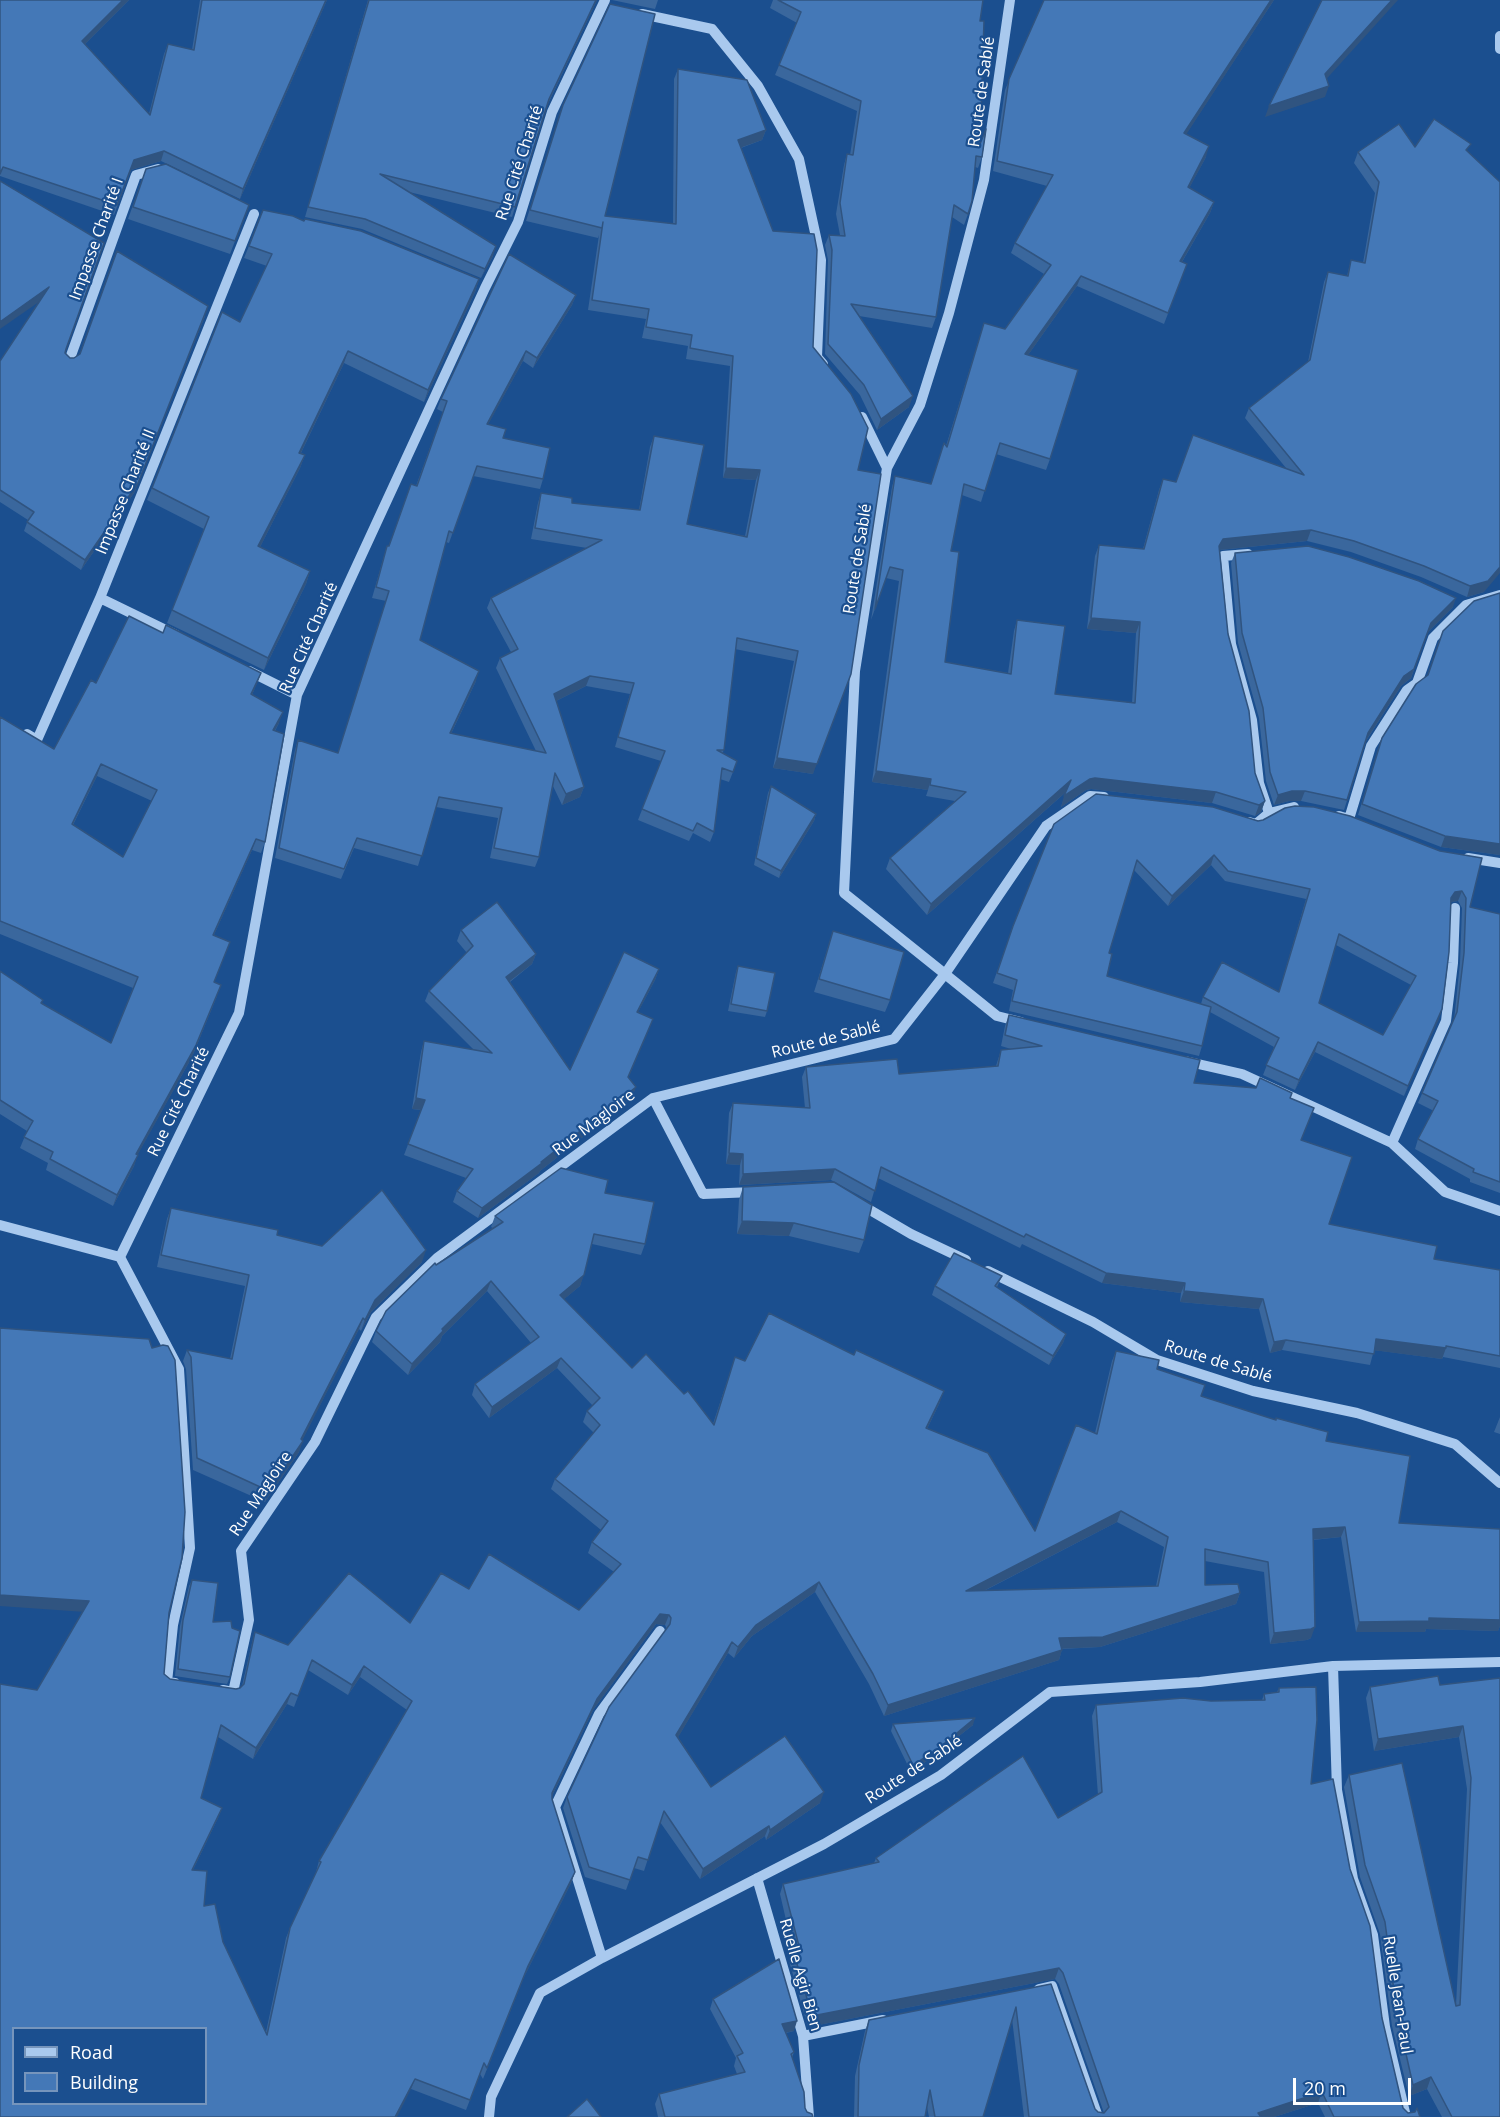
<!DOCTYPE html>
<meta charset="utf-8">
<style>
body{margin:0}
#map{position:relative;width:1500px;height:2117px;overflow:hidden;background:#1b4f8f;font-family:"Open Sans",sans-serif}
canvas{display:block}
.legend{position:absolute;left:12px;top:2027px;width:195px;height:78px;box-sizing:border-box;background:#1b4f8f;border:2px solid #7695bc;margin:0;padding:8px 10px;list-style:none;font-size:18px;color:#fff}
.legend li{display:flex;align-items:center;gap:12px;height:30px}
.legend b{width:30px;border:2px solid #7695bc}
.scale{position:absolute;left:1293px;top:2078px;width:118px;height:27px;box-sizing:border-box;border:3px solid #fff;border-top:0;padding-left:8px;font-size:18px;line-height:21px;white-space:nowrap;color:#fff;-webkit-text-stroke:4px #1b4f8f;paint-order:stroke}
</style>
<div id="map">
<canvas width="1500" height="2117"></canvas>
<ul class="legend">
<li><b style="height:8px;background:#a9c9ee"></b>Road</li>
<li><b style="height:16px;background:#4478b7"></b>Building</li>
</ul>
<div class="scale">20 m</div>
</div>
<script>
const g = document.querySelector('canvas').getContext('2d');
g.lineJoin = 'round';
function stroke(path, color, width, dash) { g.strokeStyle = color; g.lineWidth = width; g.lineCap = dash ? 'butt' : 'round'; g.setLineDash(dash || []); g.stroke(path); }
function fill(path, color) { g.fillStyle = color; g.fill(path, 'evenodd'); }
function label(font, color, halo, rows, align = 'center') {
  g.font = font + ' "Open Sans",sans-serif'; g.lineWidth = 4.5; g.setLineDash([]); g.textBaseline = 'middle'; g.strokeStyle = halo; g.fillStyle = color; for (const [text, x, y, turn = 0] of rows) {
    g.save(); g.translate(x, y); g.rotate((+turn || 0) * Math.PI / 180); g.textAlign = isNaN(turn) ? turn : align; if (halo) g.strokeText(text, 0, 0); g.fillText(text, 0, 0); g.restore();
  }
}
stroke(new Path2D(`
 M642,14L712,29L758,86L799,159L821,260L817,357L823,364
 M1500,36V49
 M69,361L136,175L158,169
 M862,417L887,468
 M1248,554L1223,556L1231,644L1252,720L1259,783L1269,813
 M100,598L176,635
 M249,671L297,695
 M27,734L37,740L100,598L254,214
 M1339,816L1349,819L1371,746L1407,690L1417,683L1433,638L1466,605L1500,595
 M1249,822L1256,824L1269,813L1294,807
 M1468,858L1500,863
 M1021,1022L997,1016L945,974L1046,826L1090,796L1104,797
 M1185,1061L1242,1074L1392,1143L1445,1192L1500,1211
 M1392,1143L1446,1021L1453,963L1455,908
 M754,1192L703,1194L653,1098L894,1039L945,974L844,893L855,671L887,468L920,405L949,313L984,180L1010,0
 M858,1203L911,1234L966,1260
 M0,1225L120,1257L239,1013L297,695L485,288L518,222L552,112L605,0
 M120,1257L179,1369L190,1548L173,1625L167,1682L175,1683
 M988,1271L1093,1322L1157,1360L1253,1391L1357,1413L1455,1444L1500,1483
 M1333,1666L1337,1790L1353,1879L1373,1935L1385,2027L1406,2117
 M223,1690L233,1692L249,1620L241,1551L315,1442L376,1317L437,1258L653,1098
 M757,1878L803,2036L809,2117
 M602,1958L555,1807L599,1714L660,1631
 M1039,1989L1052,1986L1098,2117
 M803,2036L883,2020
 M489,2117L491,2097L540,1993L602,1958L824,1844L941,1775L1050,1692L1200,1682L1333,1666L1500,1662`), '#a9c9ee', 10);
fill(new Path2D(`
 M0,0H129L85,44L149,114L164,54L168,44L192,50L200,0H327L240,199L161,161L131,170L114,215L0,176Z
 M368,0H597L547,106L512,217L409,192L493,256L481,278L362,229L305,217Z
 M612,0H658L655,9Z
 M773,0H983L980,21V144L982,157L978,168L975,167L968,214L964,225L952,217L936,317L932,328L859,316L909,407L877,430L860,395L825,354L828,260L825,245L829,235H840L836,214L844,165L847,154L850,155L857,111L775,75L797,23L770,8Z
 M1044,0H1274L1186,134L1206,157L1189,188L1214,202L1210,213L1182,262L1187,264L1164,324L1077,286L1028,355L1050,459L1046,470L996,454L981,502L962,495L951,551L945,662L1008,673L1014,631L1017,620L1055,694L1132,703L1136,633L1087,629L1095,556L1099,545L1143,549L1159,490L1163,479L1176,482L1286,468L1245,418L1249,408L1308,362L1324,282L1328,272L1347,276L1351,260L1363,263L1375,193L1354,163L1358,152L1415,147L1468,152L1484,592L1467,597L1421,577L1351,552L1307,541L1220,550L1228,634L1255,773L1265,801L1261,812L1255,816L1212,803L1091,789L1086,790L1061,807L1066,792L927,915L886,869L890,858L955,801L926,796L928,790L872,782L899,581L886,578L871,620L892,487L895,476L931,484L946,446L984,323L1005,329L1044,274L1011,253L1015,243L1047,186L993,171L1005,90Z
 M678,69L766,130L762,140L741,148L858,470L813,774L773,768L794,661L735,649L723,753L733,772L729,782L720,779L714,832L710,842L693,833L689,841L638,820L661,761L615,747L630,694L586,686L556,701L584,787L580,797L562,805L553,786L539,857L535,867L490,858L498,818L436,807L418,866L354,848L341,879L275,858L295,750L298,740L338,753L386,601L372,598L384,556L387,546H389L416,486L443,412L437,409L441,399L576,295L572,305L533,368L523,361L488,424L543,479L540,489L473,476L449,543L446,542L420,640L476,681L451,734L536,751L496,668L500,658L511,652L487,608L491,598L587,548L531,539L538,503L541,493L572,503L639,510L650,447L654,436L687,524L745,536L756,480L723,478L730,366L686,359L688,346L642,338L646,319L588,310L599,235L598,238L526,221L563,105L605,216L673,224L674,79Z
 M146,169L249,205L230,254L128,219Z
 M0,181L66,349L65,353L70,358H74L205,316L134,493L81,570L24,531L28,520L0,502V361L40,301Z
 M304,221L479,279L475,292L424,402L344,363L301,453L305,455L300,468L260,547L310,571L306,584L264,670L167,623L204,529L147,500L152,488L240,322L267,266L244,258L249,246Z
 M1235,553L1453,607L1427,633L1411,678L1401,686L1366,741L1344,810L1301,801H1289L1274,805L1266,781L1259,718L1238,643L1231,563Z
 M163,633L261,673L252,695L279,723L275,731L265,842L261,853L252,850L214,935V982L217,996L192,1057L137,1155L134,1166L113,1206L46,1170L48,1163L20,1148L27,1131L0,1114V971L42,1004L111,1043L133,988L0,934V717L54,749L96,683ZM97,776L152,801L123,857L73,825Z
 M1428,675L1500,855L1441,847L1358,815L1382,738Z
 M771,786L816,814L814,821L779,878L754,865L768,793Z
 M1258,821L1482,858L1470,907L1500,914V1193L1470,1182V1179L1415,1149L1418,1139L1434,1111L1418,1103L1454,1020L1460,963L1462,908L1458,901L1451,902L1442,1009L1404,1096L1315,1052L1295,1090L1263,1075L1274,1047L1210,1012L1202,1046L1199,1056L1009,1011L1013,990L993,983L1013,926L1054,824ZM1211,865L1225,881L1306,899L1279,992L1203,997L1201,1004L1107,976L1109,953L1134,870L1168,906ZM1336,945L1411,985L1383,1035L1319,1003Z
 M461,930L536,954L532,964L510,982L570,1070L659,969L655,980L638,1012L653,1019L628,1078L632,1098L540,1171L539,1173L478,1218L453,1202L457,1191L466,1178L404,1155L421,1110L412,1109L421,1052L424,1041L474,1050L425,1001L429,991L467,953L457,941Z
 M833,931L890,1000L885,1012L814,992Z
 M738,966L767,1011L765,1017L728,1011L736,972Z
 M1009,1015L1194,1083L1290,1098L1314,1108L1301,1140L1329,1224L1434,1259L1500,1270V1368L1443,1357L1442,1359L1374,1350L1370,1365L1282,1350L1270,1353L1259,1309L1180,1302L1181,1293L1102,1283L1022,1244L1020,1248L878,1178L871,1202L831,1180L739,1185L740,1165L726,1164L729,1113L733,1103L805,1108L802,1077L806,1067L899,1074L996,1066L1001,1050L1011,1049L1001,1046L1005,1026Z
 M743,1187L864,1240L859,1253L789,1236L737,1234L739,1200Z
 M605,1193L645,1244L641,1255L592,1244L580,1286L564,1299L632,1368L713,1424L735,1357L745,1361L940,1402L927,1429L1035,1531L1095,1433L1112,1361L1116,1351L1157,1369L1201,1396L1326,1441L1399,1523L1500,1529V1626L1498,1631L1426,1629L1425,1632H1356L1341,1537L1313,1540L1311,1638L1307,1640L1270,1644L1264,1572L1205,1561V1585L1240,1593L1236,1604L1100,1647L1062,1649L1059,1660L884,1716L869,1684L815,1592L752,1636L734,1658L728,1653L678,1737L711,1787L820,1803L766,1840L765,1836L700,1879L660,1822L644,1871L634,1868L626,1890L585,1877L563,1808L567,1797L667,1629L665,1625L656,1624L593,1710L552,1796V1799L575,1872L571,1883L524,1977L483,2079L480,2074L466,2110L411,2089L0,2117L37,1690L83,1612L169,1613L164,1674L170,1679L236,1689L240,1688L242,1686L252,1643L255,1632L288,1645L410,1623L469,1589L579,1610L614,1572L588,1553L592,1542L601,1530L551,1489L555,1479L594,1433L583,1422L587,1411L593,1406L557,1368L489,1418L472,1395L475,1384L531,1343L487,1291L442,1336L440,1342L408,1375L372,1342L376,1331L436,1265L493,1228L491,1227L495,1216ZM1117,1522L1164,1547L1156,1586L984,1591ZM308,1670L348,1695L360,1677L407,1710L319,1861L316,1872L290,1928L286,1938L266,2032L204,1906L193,1870L218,1818L222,1808L201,1798L218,1737L253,1759L287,1704L294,1707Z
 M171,1208L322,1246L422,1262L371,1312L361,1331L359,1329L302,1440L299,1452L265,1502L193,1470L186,1369L183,1361L187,1350L230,1359L245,1286L157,1267L167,1219Z
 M1002,1276L997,1287L1066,1334L1063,1343L1049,1365L932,1295L935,1286Z
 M1500,1417V1434L1494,1432Z
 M192,1580L213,1622L230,1677L227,1684L175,1676L180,1626L189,1586Z
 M1500,1678V2117H1442L1427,2089L1409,2096L1392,2026L1380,1934L1360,1877L1344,1787L1349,1775L1456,2005L1467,1789L1459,1737L1374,1751L1366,1698L1370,1687L1440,1685Z
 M1279,1688L1311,1784L1350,1869L1382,2018L1403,2108L1408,2113L1420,2117H1325L1318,2103L1274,2117H1024L1012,2019L983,2117H929L927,2107L925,2117H854L855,2076L865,2031L869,2020L1051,1984L1095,2109L1098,2112L1104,2113L1059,1984L1055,1979L808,2027L789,1961L793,1950L780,1894L783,1884L874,1863L876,1858L1058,1818L1098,1795L1092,1716L1096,1705L1262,1700L1264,1694L1277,1692Z
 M893,1724L973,1725L931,1758L911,1772L891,1731Z
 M713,1999L794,2031L786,2033L794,2052L792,2058L805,2108L807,2112L813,2117H658L655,2104L659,2094L737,2074L734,2066L736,2058L710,2009Z`), '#3a679d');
fill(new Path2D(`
 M123,0H129L78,51L82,41Z
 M326,0H327L240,199L243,189Z
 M596,0H597L545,109L549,99Z
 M1271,0H1274L1180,144L1184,133Z
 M1392,0H1398L1321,85L1325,74Z
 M1329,86L1325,97L1265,117L1269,106Z
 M766,130L762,140L734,150L738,140Z
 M1209,146L1206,157L1184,198L1188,187Z
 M164,151L161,161L131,170L114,215L134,160Z
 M1214,202L1210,213L1176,272L1180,261Z
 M496,246L493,256L481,278L485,269Z
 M1081,276L1077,286L1021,365L1025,354Z
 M479,279L475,292L424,402L428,390Z
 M49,287L46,297L0,329V322Z
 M576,295L572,305L533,368L537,358Z
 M205,316L134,493L81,570L85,560Z
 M348,351L344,363L295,465L299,453Z
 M526,351L523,361L483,434L487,424Z
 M913,396L909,407L877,430L881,419Z
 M305,455L300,468L254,559L258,546Z
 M726,468L760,470L756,480L723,478Z
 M1311,530L1307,541L1219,550V546L1223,539Z
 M1500,567V573L1484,592L1467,597L1470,586Z
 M310,571L306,584L264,670L268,658Z
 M1456,598L1453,607L1427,633L1431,623Z
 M1091,618L1140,622L1136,633L1087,629Z
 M1414,669L1411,678L1401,686L1365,742L1368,733L1404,676Z
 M479,671L476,681L446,744L450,733Z
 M261,673L257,684L247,705L251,694Z
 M851,674L813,774L773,768L777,758Z
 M590,676L586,686L550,704L554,694Z
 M283,712L279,723L269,741L273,730Z
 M101,764L97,776L67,836L72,824Z
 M876,771L931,779L928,790L872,782Z
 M1095,778L1216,792L1212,803L1091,789L1086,790L1061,807L1064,796L1090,779Z
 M1071,780L1067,791L927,915L931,904Z
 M584,787L580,797L562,805L566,794Z
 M1292,791H1305L1301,801H1289L1274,805L1278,795Z
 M1265,801L1261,812L1255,816L1259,805Z
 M816,814L814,821L779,878L781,871Z
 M1445,836L1500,844V855L1441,847Z
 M256,839L252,850L209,946L213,935Z
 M1214,855L1211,865L1168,906L1172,896Z
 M1462,891L1458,901L1451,902V898L1455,892Z
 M536,954L532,964L502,987L506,977Z
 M659,969L655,980L633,1022L637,1012Z
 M221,985L192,1057L132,1165L136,1154Z
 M1442,1009L1439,1019L1404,1096L1408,1086Z
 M653,1019L649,1030L624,1088L628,1077Z
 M1318,1042L1315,1052L1295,1090L1299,1080Z
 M636,1087L632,1098L540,1171L539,1173L478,1218L482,1208Z
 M416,1098L425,1100L422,1110L412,1109Z
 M729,1153L743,1154L740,1165L726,1164Z
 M138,1155L134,1166L113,1206L117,1195Z
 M835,1169L831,1180L739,1185L743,1174Z
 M742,1221L794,1223L789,1236L737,1234Z
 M426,1250L422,1262L371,1312L361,1331L365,1320L375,1300Z
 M1106,1273L1185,1283L1181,1293L1102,1283Z
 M584,1275L580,1286L556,1306L560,1295Z
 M491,1281L487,1291L442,1336L440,1342L408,1375L412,1364L442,1329Z
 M1184,1291L1263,1299L1259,1309L1180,1302Z
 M363,1318L359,1329L298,1449L303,1441L299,1452L265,1502L269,1491L301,1439Z
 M1066,1334L1063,1343L1049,1365L1053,1356Z
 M1376,1339L1446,1348L1442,1359L1372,1350Z
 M1286,1340L1282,1350L1270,1353L1274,1342Z
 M561,1358L557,1368L489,1418L492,1407Z
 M944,1391L940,1402L922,1439L926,1428Z
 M1121,1511L1117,1522L962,1602L966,1591Z
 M1345,1527L1341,1537L1309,1540L1313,1529Z
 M819,1582L815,1592L752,1636L734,1658L738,1647L756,1625Z
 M1240,1593L1236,1604L1100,1647L1055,1649L1059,1638Z
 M0,1595L89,1601L85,1612L0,1606Z
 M660,1614L669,1615L665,1625L656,1624L593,1710L548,1804L552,1793L597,1699Z
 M1429,1618L1500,1620V1626L1498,1631L1426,1629L1425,1632H1356L1359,1622Z
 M1315,1627L1311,1638L1307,1640L1270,1644L1274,1633Z
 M732,1642L728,1653L673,1746L676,1735Z
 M1062,1650L1059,1660L884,1716L888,1705Z
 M364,1666L360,1677L348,1695L352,1685Z
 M291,1693L287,1704L253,1759L256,1748Z
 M975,1718L973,1725L931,1758L911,1772L913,1765Z
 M1463,1726L1459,1737L1374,1751L1378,1739Z
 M824,1792L820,1803L766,1840L770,1830Z
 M222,1808L218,1818L188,1880L192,1870Z
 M769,1826L765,1836L700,1879L703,1869Z
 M575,1872L571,1883L524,1977L483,2079L528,1966Z
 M1059,1968L1055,1979L808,2027L812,2016Z
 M797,2021L794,2031L778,2034L782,2024Z
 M1431,2077L1427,2089L1409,2096L1413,2085Z
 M415,2079L411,2089L397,2117H395Z
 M1322,2092L1318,2103L1274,2117H1256L1258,2113Z`), '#305480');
const building = new Path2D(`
 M0,0H123L82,41L150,115L168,44L194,50L202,0H326L243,189L164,151L134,160L117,205L3,167L0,174Z
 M369,0H596L549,99L515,207L380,174L496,246L485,269L365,219L308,207Z
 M778,0H983L980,21H984L980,144L986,129L982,157L976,156L972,201L968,214L954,205L936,317L851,304L913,396L881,419L864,385L828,344L832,250L829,235L845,236L840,203L847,154L853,155L861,101L779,65L801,12Z
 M1044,0H1271L1184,133L1209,146L1188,187L1214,202L1180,261L1187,264L1168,313L1081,276L1025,354L1078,370L1050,459L1000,443L985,491L964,484L951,551L959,552L945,662L1011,674L1017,620L1065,626L1055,694L1135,703L1140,622L1091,618L1099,545L1144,549L1163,479L1176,482L1193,435L1304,475L1249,408L1310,360L1328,272L1348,276L1351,260L1365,263L1379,182L1358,152L1399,124L1415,147L1434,119L1471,144L1466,150L1500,182V567L1488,581L1470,586L1424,566L1354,541L1311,530L1223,539L1219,546L1228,634L1249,711L1255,773L1265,801L1259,805L1216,792L1095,778L1090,779L1064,796L1071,780L931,904L890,858L966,792L930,785L931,779L876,771L903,570L890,567L875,609L895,476L931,484L944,443L947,447L984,323L1005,329L1051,265L1015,243L1053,175L997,161L1009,79Z
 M1322,0H1392L1325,74L1329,86L1269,106Z
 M610,4L655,14L605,216L676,224L678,69L747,80L766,130L738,140L773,231L814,234L817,250L813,347L851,394L868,428L858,470L881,474L851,674L817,764L777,758L798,651L737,638L724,750H717L737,761L733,772L722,768L714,832L697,823L693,831L642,809L665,751L618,737L634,683L590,676L554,694L584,787L566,794L555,773L539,857L494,848L502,808L439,797L422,856L357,838L344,869L279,848L298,740L338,753L389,591L376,587L387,546H389L411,484L417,486L447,401L441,399L509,254L576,295L537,358L526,351L487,424L506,429L503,438L550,448L543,479L477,466L453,533L449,531L420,640L479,671L450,733L546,753L500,658L518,649L491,598L602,540L535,528L541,493L572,498V503L640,510L654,436L704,445L687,524L747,537L760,470L726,468L733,356L690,348L692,335L646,327L649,309L592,300L603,222L602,228L530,210L563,105Z
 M166,164L249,205L235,241L133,207L146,169Z
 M0,181L104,243L66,349L65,353L70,358H74L80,354L117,251L208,306L138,483L85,560L27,522L34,512L0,490V361L49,287L0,322Z
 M263,210L293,216L304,221L305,219L361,231L479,279L428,390L348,351L299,453L305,455L258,546L310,571L268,658L172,610L209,517L152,488L222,312L240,322L272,254L249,246Z
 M1308,546L1349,557L1419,581L1456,598L1431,623L1414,669L1404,676L1368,733L1347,800L1305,791H1292L1278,795L1270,772L1263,708L1242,633L1235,553Z
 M1500,593V844L1445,836L1362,804L1382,738L1416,684L1428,675L1443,631L1474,601Z
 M129,616L163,633L166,625L261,673L251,694L283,712L273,730L284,734L265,842L256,839L213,935L230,942L214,982L221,985L196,1045L136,1154L138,1155L117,1195L50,1159L53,1152L24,1137L33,1121L0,1100V971L43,1000L41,1003L111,1043L138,977L0,921V717L54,749L91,680L96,683ZM101,764L157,790L123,857L72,824Z
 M771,786L816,814L781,871L756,858Z
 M1096,794L1213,807L1258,821L1263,820L1285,808L1295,806L1314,807L1350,816L1440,851L1482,858L1470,907L1500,914V1182L1473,1172L1474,1169L1418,1139L1438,1101L1422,1093L1457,1012L1464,953L1466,898L1462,891L1455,892L1451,898L1449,952L1442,1009L1408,1086L1318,1042L1299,1080L1266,1065L1279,1038L1203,997L1222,962L1279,992L1310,889L1228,871L1214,855L1172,896L1137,860L1109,953L1112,954L1107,976L1211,1007L1202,1046L1012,1001L1017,980L997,973L1013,926L1054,824ZM1339,934L1416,976L1383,1035L1319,1003Z
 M497,902L536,954L506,977L570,1070L624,952L659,969L637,1012L653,1019L628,1077L636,1087L541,1162L542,1163L482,1208L457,1191L473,1169L408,1144L425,1100L416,1098L424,1041L492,1053L429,991L473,946L461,930Z
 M833,931L904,952L890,1000L819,979Z
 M738,966L775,973L767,1011L731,1004Z
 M1009,1015L1200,1060L1194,1083L1256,1088L1260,1078L1292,1093L1290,1098L1314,1108L1301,1140L1352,1157L1329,1224L1437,1246L1434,1259L1500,1270V1356L1446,1346V1348L1376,1339L1374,1354L1286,1340L1274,1342L1263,1299L1184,1291L1185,1283L1106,1273L1026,1234L1024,1237L881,1167L875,1191L835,1169L743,1174V1154L729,1153L733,1103L810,1108L806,1067L897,1059L899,1074L998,1066L1001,1050L1042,1046L1005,1035Z
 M561,1168L608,1180L605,1193L654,1202L645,1244L594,1234L584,1275L560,1295L632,1368L646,1354L684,1394L688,1391L714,1425L735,1357L745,1361L769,1313L854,1355L856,1350L944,1391L926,1428L988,1453L1035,1531L1076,1425L1097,1434L1116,1351L1159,1360L1157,1369L1205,1385L1201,1396L1276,1420V1418L1328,1432L1326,1441L1410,1456L1399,1523L1500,1529V1620L1429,1618V1621L1359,1622L1345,1527L1313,1529L1315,1627L1311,1629L1274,1633L1268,1562L1205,1549V1585L1238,1584L1240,1593L1103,1637L1059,1638L1062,1650L888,1705L873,1674L819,1582L756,1625L738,1647L732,1642L676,1735L711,1787L785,1736L824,1792L770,1830L769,1826L703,1869L664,1811L648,1860L638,1857L630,1880L589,1867L567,1797L609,1707L670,1624L671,1618L669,1615L660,1614L597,1699L552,1793V1799L575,1872L528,1966L487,2068L484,2063L470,2100L415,2079L395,2117H0V1684L37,1690L89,1601L0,1595V1328L149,1339L152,1348L163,1345L168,1346L175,1360L185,1512L182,1558L169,1613L164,1674L170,1679L236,1689L240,1688L244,1684L255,1632L288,1645L349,1573L410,1623L441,1573L469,1589L489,1554L579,1610L621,1564L592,1542L608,1521L555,1479L600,1425L587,1411L600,1398L561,1358L492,1407L475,1384L539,1337L491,1281L442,1329L443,1331L412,1364L376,1331L386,1311L435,1263L436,1265L503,1222L495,1216ZM1121,1511L1168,1537L1158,1586L966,1591ZM312,1660L352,1685L364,1666L412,1701L319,1861L321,1862L290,1928L267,2035L223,1942L215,1904L204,1906L207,1871L192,1870L222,1808L201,1798L221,1725L256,1748L291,1693L298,1696ZM14,2028H206V2103H14Z
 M834,1182L872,1205L864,1240L794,1223L742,1221L743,1187Z
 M382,1190L426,1250L375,1300L365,1320L363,1318L301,1439L303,1441L269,1491L197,1458L191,1357L187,1350L232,1359L249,1275L161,1255L171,1208L278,1230L277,1235L322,1246Z
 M954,1253L1002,1276L995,1286L1066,1334L1053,1356L935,1286Z
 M192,1580L218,1583L213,1622L231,1621L232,1628L240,1631L230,1677L178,1669L183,1620Z
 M1438,1676L1440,1685L1500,1678V2117H1452L1431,2077L1413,2085L1397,2014L1385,1922L1365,1865L1349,1775L1402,1763L1456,2006L1460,2005L1471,1778L1463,1726L1378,1739L1370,1687Z
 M1316,1687L1317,1720L1311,1784L1333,1779L1350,1869L1370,1926L1382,2018L1403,2108L1408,2113L1415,2112L1417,2108L1420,2117H1334L1322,2092L1258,2113L1261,2117H1029L1016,2007L983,2117H935L930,2090L925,2117H858L859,2065L869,2020L1051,1984L1095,2109L1098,2112L1104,2113L1109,2107L1063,1973L1059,1968L812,2016L793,1950L799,1946L783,1884L879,1862L876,1858L1023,1756L1058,1818L1102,1792L1096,1705L1183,1698L1211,1701L1265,1700L1264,1694L1279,1692V1688Z
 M975,1718L934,1752L913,1765L893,1724Z
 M779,1959L797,2021L782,2024L794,2052L791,2054L804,2092L805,2108L807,2112L812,2114L813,2117H665L659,2094L745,2072L737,2056L743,2053L713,1999Z
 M587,2099L601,2117H567Z`);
fill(building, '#4478b7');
stroke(building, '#305480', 1.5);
label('16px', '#fff', '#1b4f8f', [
 ["Route de Sablé",982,92,-82],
 ["Rue Cité Charité",520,163,-72],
 ["Impasse Charité I",97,239,-70],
 ["Impasse Charité II",126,492,-68],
 ["Route de Sablé",858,559,-81],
 ["Rue Cité Charité",309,638,-66],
 ["Route de Sablé",826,1040,-14],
 ["Rue Cité Charité",179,1102,-64],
 ["Rue Magloire",594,1123,-37],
 ["Route de Sablé",1218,1362,17],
 ["Rue Magloire",261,1494,-56],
 ["Route de Sablé",914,1770,-33],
 ["Ruelle Agir Bien",800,1975,74],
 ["Ruelle Jean-Paul",1397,1995,81]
]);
</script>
